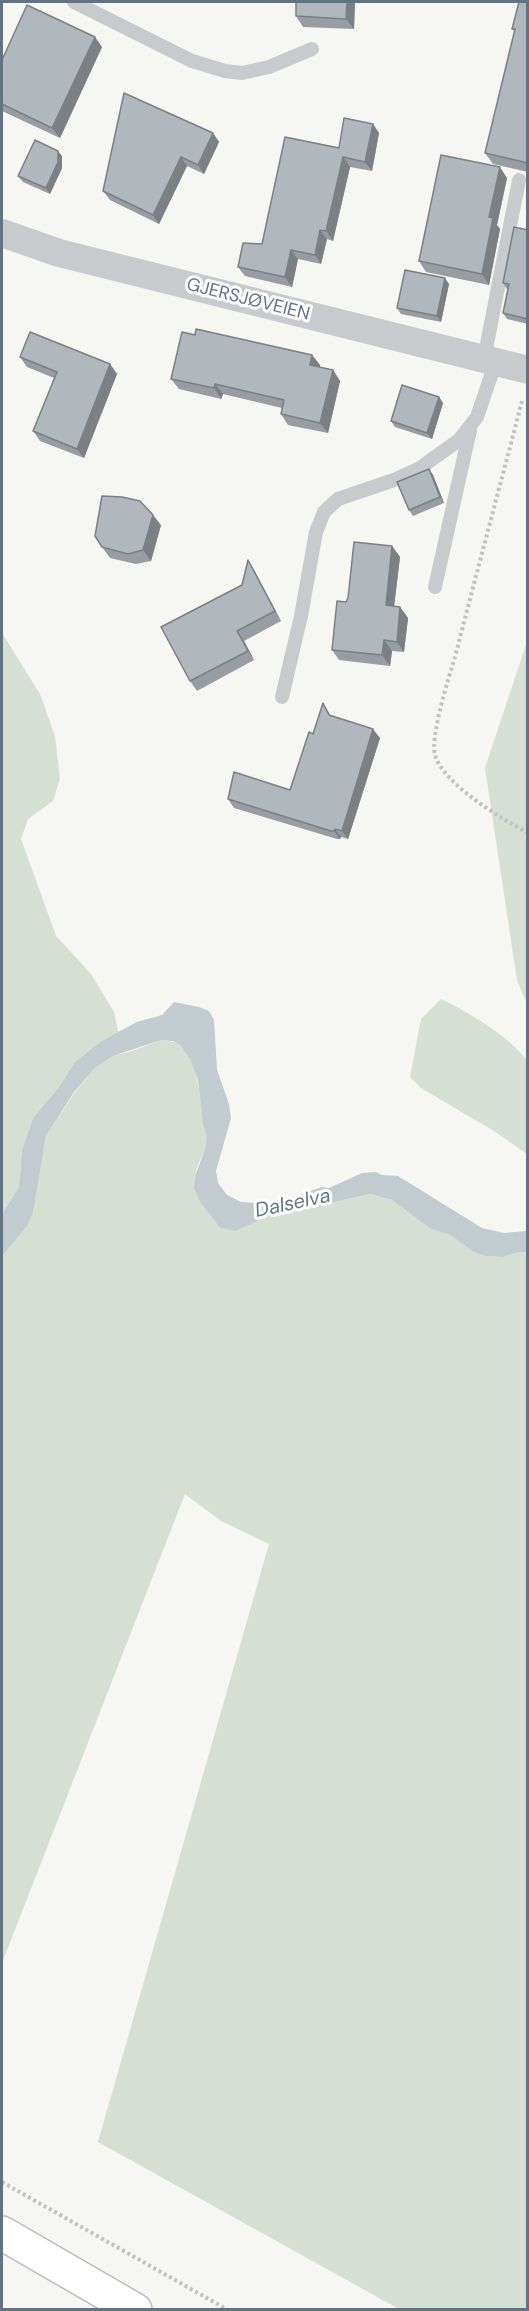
<!DOCTYPE html>
<meta charset="utf-8">
<style>
body{margin:0}
#map{position:relative;width:529px;height:2311px;overflow:hidden;background:#f6f6f2;font-family:"DM Sans",sans-serif}
canvas{display:block}
.frame{position:absolute;inset:0;border:3px solid #637386;pointer-events:none}
</style>
<div id="map">
<canvas width="529" height="2311"></canvas>
<div class="frame"></div>
</div>
<script>
const g = document.querySelector('canvas').getContext('2d');
g.lineJoin = 'round';
function fill(path, color) { g.fillStyle = color; g.fill(path, 'evenodd'); }
function stroke(path, color, width, dash) { g.strokeStyle = color; g.lineWidth = width; g.lineCap = dash ? 'butt' : 'round'; g.setLineDash(dash || []); g.stroke(path); }
function label(font, color, halo, rows, align = 'center') {
  g.font = font + ' "DM Sans",sans-serif'; g.lineWidth = 6; g.setLineDash([]); g.textBaseline = 'middle'; g.strokeStyle = halo; g.fillStyle = color; for (const [text, x, y, turn = 0] of rows) {
    g.save(); g.translate(x, y); g.rotate((+turn || 0) * Math.PI / 180); g.textAlign = isNaN(turn) ? turn : align; if (halo) g.strokeText(text, 0, 0); g.fillText(text, 0, 0); g.restore();
  }
}
fill(new Path2D(`
 M2,633L40,694L55,736L60,779L53,801L28,819L21,839L56,936L91,974L114,1012L118,1032L100,1042L75,1062L59,1087L33,1118L22,1150L19,1187L2,1214Z
 M527,642V1004L517,980L485,768Z
 M441,999C473,1015 504,1033 527,1060V1154L494,1131L421,1088L410,1077L421,1019Z
 M161,1040C168,1041 174,1041 179,1045C198,1058 200,1098 203,1119C204,1127 208,1134 207,1142C205,1154 195,1165 196,1177C198,1198 206,1211 219,1227L253,1223L267,1217L370,1194L392,1200L431,1229L450,1235L474,1252L485,1256L503,1257L518,1252H527V2309H399L98,2142L269,1544L221,1521L185,1494L2,1963V1256L28,1225L33,1213L46,1136L75,1092L95,1068L113,1056L132,1051Z`), '#d6dfd3');
fill(new Path2D(`
 M174,1002L199,1007L209,1011L214,1020L217,1070L229,1104L231,1118L216,1171L218,1183L227,1195L241,1202L273,1204L322,1187L329,1188L362,1173L376,1172L382,1175L398,1176L482,1228L504,1233L527,1231V1252H518L503,1257L485,1256L474,1252L450,1235L431,1229L392,1200L370,1194L267,1217L235,1231L219,1227L201,1203L194,1188L196,1174L206,1146L207,1136L203,1123L198,1080L190,1059L181,1046L173,1041L161,1040L113,1056L95,1068L74,1092L46,1136L33,1213L28,1225L2,1256V1214L19,1187L22,1150L33,1118L59,1087L75,1062L100,1042L118,1032L137,1022L162,1015Z`), '#c1cbd0');
const primary = new Path2D(`
 M2,2233L135,2310`);
stroke(primary, '#babdc1', 36);
stroke(new Path2D(`
 M522,401C500,486 477,571 455,657C449,677 430,736 435,755C443,784 502,819 528,833
 M2,2182L228,2310`), '#c1c2c4', 4, [3, 3]);
stroke(new Path2D(`
 M74,2L192,61L225,71L242,73L269,67L312,49
 M484,359L519,180
 M435,587L470,430
 M282,697L301,616L316,532L324,512L338,499L394,480L420,468L459,440L477,417L496,361`), '#c8cbce', 14);
stroke(new Path2D(`
 M2,233L59,253L528,370`), '#c8cbce', 28);
stroke(primary, '#fff', 33);
fill(new Path2D(`
 M355,2L354,29L303,27L296,16Z
 M528,2V172L493,164L485,153L515,32L512,29Z
 M102,47L60,138L2,111V60Z
 M373,124L379,133L372,171L350,167L333,241L327,239L321,264L298,259L292,287L245,276L238,267L262,244L339,148Z
 M213,133L219,142L204,174L187,166L159,224L110,200L103,191Z
 M62,156V168L50,194L23,182L18,176Z
 M507,178L497,225L500,229L489,285L426,272L419,261Z
 M528,230V324L507,319L503,313L508,289H507L503,283Z
 M449,284L441,322L401,314L397,308Z
 M195,335L312,355L320,365V367L333,370L340,381L328,433L288,425L281,414L282,408L223,394L221,399L179,389L171,379Z
 M20,357L110,364L117,374L84,458L40,441L33,431L54,378L27,367Z
 M439,397L443,403L432,439L395,427L391,421Z
 M429,469L433,475L444,503L413,516L409,510Z
 M161,525L151,561L136,564L110,558L102,547Z
 M392,546L400,557L394,606L400,607L408,618L404,652L392,651L390,666L339,660L332,650L346,602Z
 M248,560L254,570L281,621L244,641L254,660L197,691L190,681L242,585Z
 M323,703L331,716L380,738L348,839L341,837L340,839H337L234,808L228,799L290,790L313,734Z`), '#979da3');
fill(new Path2D(`
 M347,2H355L354,29L346,19Z
 M95,37L102,47L60,138L52,128Z
 M373,124L379,133L372,171L365,162Z
 M213,133L219,142L204,174L198,165Z
 M58,151L62,156V168L50,194L46,188Z
 M181,157L187,166L159,224L153,215Z
 M343,157L350,167L333,241L326,231Z
 M500,167L507,178L497,225L500,229L489,285L482,274L489,217Z
 M320,230L327,239L321,264L315,255Z
 M291,250L298,259L292,287L285,277Z
 M445,278L449,284L441,322L437,316Z
 M312,355L320,365L317,375L310,365Z
 M110,364L117,374L84,458L77,449Z
 M333,370L340,381L328,433L320,423Z
 M215,384L223,394L221,399L214,388Z
 M439,397L443,403L432,439L427,433Z
 M429,469L433,475L444,503L440,497Z
 M153,515L161,525L151,561L143,550Z
 M392,546L400,557L393,616L386,605Z
 M248,560L254,570L281,621L275,611Z
 M400,607L408,618L404,652L397,642Z
 M237,631L244,641L254,660L248,651Z
 M384,640L392,651L390,666L382,655Z
 M373,729L380,738L348,839L342,831Z
 M335,829L341,837L340,839L334,831Z`), '#7b8084');
const building = new Path2D(`
 M296,2H347L346,19L296,16Z
 M519,2H528V163L485,153L515,29H512Z
 M27,5L95,37L52,128L2,104V60Z
 M124,93L213,133L198,165L181,157L153,215L103,191Z
 M344,118L373,124L365,162L343,157L326,231L320,230L315,255L291,250L285,277L238,267L243,243L262,244L285,137L339,148Z
 M35,140L58,151V162L46,188L18,176Z
 M441,155L500,167L489,217L493,218L482,274L419,261Z
 M514,227L528,230V319L503,313L509,284L503,283Z
 M405,270L445,278L437,316L397,308Z
 M196,329L312,355L310,365L333,370L320,423L281,414L284,400L215,384L214,388L171,379L182,332L195,335Z
 M30,332L110,364L77,449L33,431L57,372L20,357Z
 M402,385L439,397L427,433L391,421Z
 M429,469L440,497L409,510L397,482Z
 M102,496L122,497L140,501L153,515L143,550L128,554L102,547L95,536Z
 M354,542L392,546L386,605L400,607L397,642L384,640L382,655L332,650L337,601L346,602L348,598Z
 M248,560L275,611L237,631L248,651L190,681L161,627L242,585Z
 M323,703L329,715L373,729L342,831L335,829L334,831H331L228,799L234,772L290,790L309,732L313,734Z`);
fill(building, '#b0b7bd');
stroke(building, '#7b8084', 1.5);
label('18px', '#637386', '#fff', [
 ["GJERSJØVEIEN",248,300,14]
]);
label('italic 20px', '#5f7683', '#fff', [
 ["Dalselva",293,1204,-12]
]);
</script>
